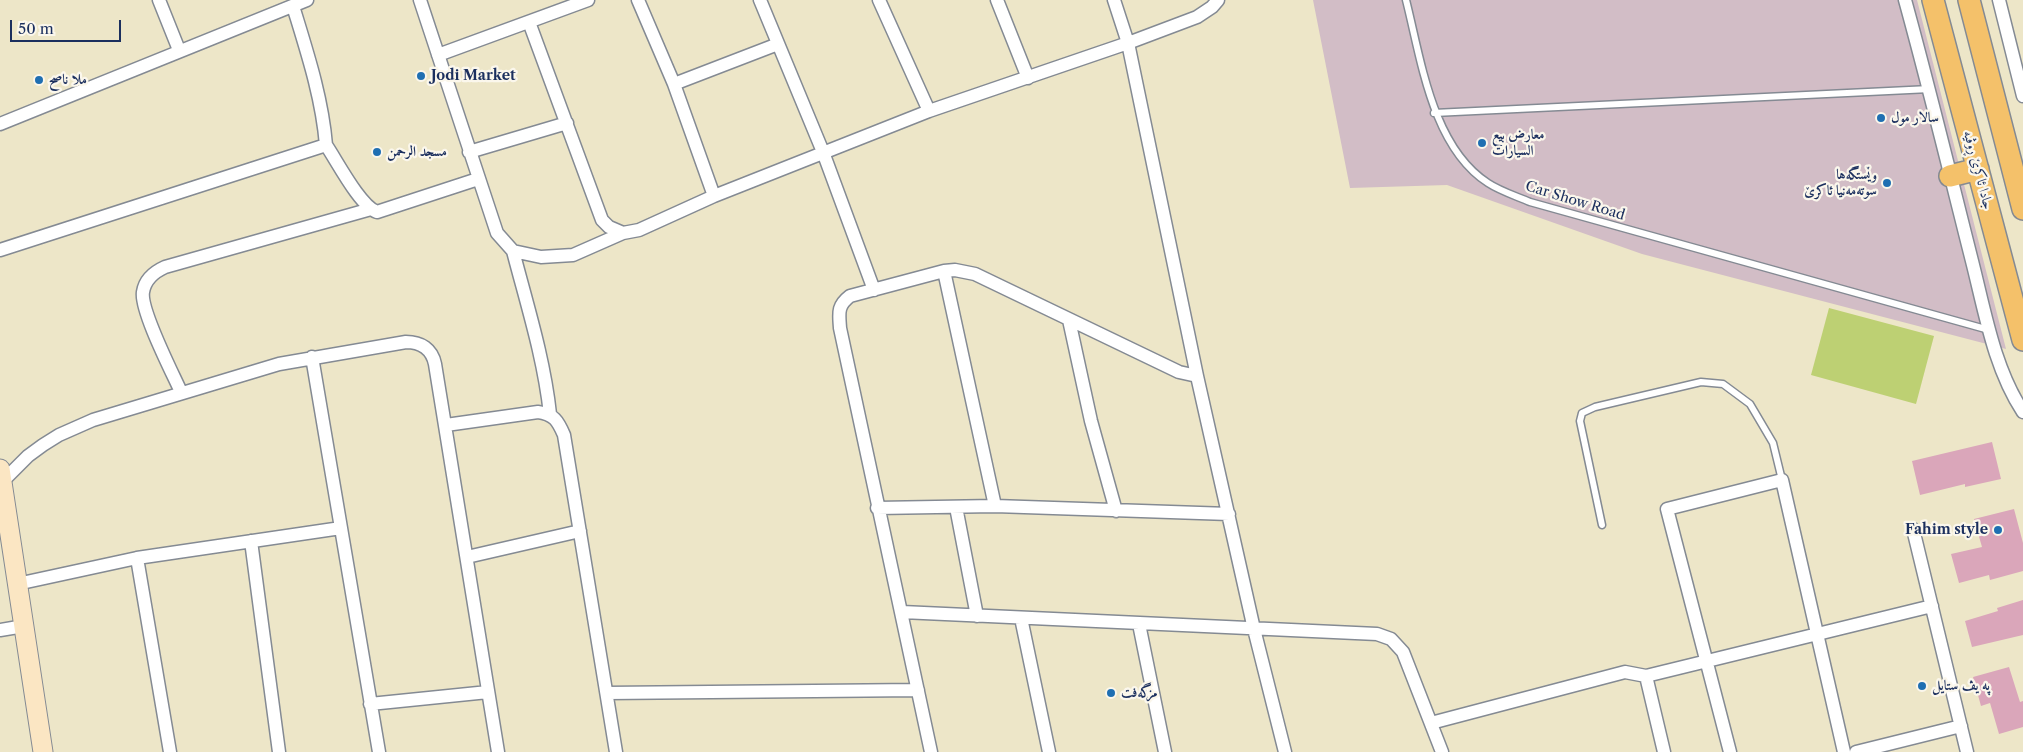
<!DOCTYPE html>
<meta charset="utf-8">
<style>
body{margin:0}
#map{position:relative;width:2023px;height:752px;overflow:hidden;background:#ede6c8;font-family:"Libre Caslon Text",serif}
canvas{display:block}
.scale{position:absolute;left:10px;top:20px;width:111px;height:22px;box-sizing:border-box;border:2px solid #1b2f5e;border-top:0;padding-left:6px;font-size:15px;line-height:18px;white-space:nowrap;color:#1b2f5e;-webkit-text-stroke:4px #fbf7ec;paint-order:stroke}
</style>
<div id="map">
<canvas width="2023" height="752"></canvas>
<div class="scale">50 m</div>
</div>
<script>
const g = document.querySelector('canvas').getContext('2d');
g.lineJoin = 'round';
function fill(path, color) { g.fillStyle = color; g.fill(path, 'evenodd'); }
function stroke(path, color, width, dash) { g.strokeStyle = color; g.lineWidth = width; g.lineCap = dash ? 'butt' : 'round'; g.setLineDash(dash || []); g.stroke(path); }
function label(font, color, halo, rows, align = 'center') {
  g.font = font + ' "Libre Caslon Text",Amiri,serif'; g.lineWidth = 4.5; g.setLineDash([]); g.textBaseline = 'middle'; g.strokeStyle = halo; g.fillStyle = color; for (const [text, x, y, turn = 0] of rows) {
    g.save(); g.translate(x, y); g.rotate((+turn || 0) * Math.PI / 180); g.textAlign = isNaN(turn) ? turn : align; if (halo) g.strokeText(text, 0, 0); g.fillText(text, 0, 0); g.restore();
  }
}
fill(new Path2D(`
 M1313,0H1917L2006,349L1642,254L1447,185L1350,188Z`), '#d2bdc6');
fill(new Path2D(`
 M1829,308L1934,336L1916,404L1811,375Z`), '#bdd073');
fill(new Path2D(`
 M1992,442L2001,479L1965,487V484L1920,495L1912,461Z
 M2014,509L2023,543V571L1990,580L1989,575L1959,583L1951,554L1982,547L1974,519Z
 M2023,600V635L1972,647L1965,621L1998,611L1997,608Z
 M2009,667L2020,702L2023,701V727L1999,734L1990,703L1981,706L1973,677Z`), '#daa6ba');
const service = new Path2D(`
 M1406,0C1421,59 1432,147 1488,183C1500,191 1516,196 1530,202L1989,330
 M1434,113L1930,89
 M1602,525L1580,421L1582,413L1595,407L1701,382L1723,384L1750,404L1773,443L1782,480`);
const minor = new Path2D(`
 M159,0L179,50
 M420,0L497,233L513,251L541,257L573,255L623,233
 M638,0L674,84L714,196
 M760,0L823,152L874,290
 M879,0L929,111
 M997,0L1028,78
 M1114,0L1128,43L1197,376L1254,629L1285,752
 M1905,0C1929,87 1950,174 1972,261C1985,312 1994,368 2023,412
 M1999,0L2023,96
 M529,22L602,220L609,227L623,233L639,230L714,196L929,111L1128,43L1197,17L1212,7L1218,0
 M438,55L588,0
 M674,84L778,44
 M0,124L307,0
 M326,145C337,161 360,206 377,212L478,179
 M469,152L567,123
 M0,250L326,145C322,97 307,52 293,6
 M513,251C527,305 544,358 550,414
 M944,271L995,506
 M1069,320L1091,421L1116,511
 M312,357L379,752
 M181,392C172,372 140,310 143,292C145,279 154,272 165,267L371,209
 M446,425L538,412C554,414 558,421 564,435L616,752
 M2,482L28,456L43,445L59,435L93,420L279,364L406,342C421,342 432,349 435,364L498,752
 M956,507L977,616
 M877,508L995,506L1229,514
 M1913,529L1967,752
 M251,541L279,752
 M467,557L580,531
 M137,558L170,752
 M17,584L137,558L341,528
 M902,612L1377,634L1391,639L1403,652L1442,752
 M1021,618L1049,752
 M1139,624L1165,752
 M0,630L24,626
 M1646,676L1664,752
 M607,693L918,690
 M370,704L488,692
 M1431,723L1625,672L1646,676L1932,606
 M931,752L840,328C839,313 837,306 850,296L944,271L955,270L975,274L1179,372L1197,376
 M1730,752L1667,509L1782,480L1844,752
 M1856,752L1961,726`);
const secondary = new Path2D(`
 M0,469L43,752`);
const trunk = new Path2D(`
 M1933,0L2023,340
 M1969,0L2023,209
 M1950,176L1978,169`);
stroke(service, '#848a93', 9);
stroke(minor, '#848a93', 15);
stroke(secondary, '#848a93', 21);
stroke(trunk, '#848a93', 24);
stroke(service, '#fff', 6);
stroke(minor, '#fff', 12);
stroke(secondary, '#fbe6c3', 19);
stroke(trunk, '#f4c16a', 21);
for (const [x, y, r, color] of [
 [421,76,5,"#1f6fb2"],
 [39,80,5,"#1f6fb2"],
 [1881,118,5,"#1f6fb2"],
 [1482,143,5,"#1f6fb2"],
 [377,152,5,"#1f6fb2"],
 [1887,183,5,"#1f6fb2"],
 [1998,530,5,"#1f6fb2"],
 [1922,686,5,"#1f6fb2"],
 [1111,693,5,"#1f6fb2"]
]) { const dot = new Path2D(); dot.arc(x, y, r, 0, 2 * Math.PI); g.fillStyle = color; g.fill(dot); stroke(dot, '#fbf7ec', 2); }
label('bold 14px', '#1b2f5e', '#fbf7ec', [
 ["Jodi Market",431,76],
 ["ملا ناصح",49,80],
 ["سالار مول",1891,118],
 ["معارض بيع",1492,135],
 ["السيارات",1492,151],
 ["مسجد الرحمن",387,152],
 ["وێستگەها",1877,175,"right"],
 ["سوتەمەنیا ئاکرێ",1877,191,"right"],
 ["Fahim style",1988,530,"right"],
 ["په يڤ ستايل",1932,686],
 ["مزگەفت",1121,693]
], 'left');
label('14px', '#1b2f5e', '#fbf7ec', [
 ["جادا ئاکرێ ڕوڤیە",1978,170,75],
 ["Car Show Road",1575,201,17]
]);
</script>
